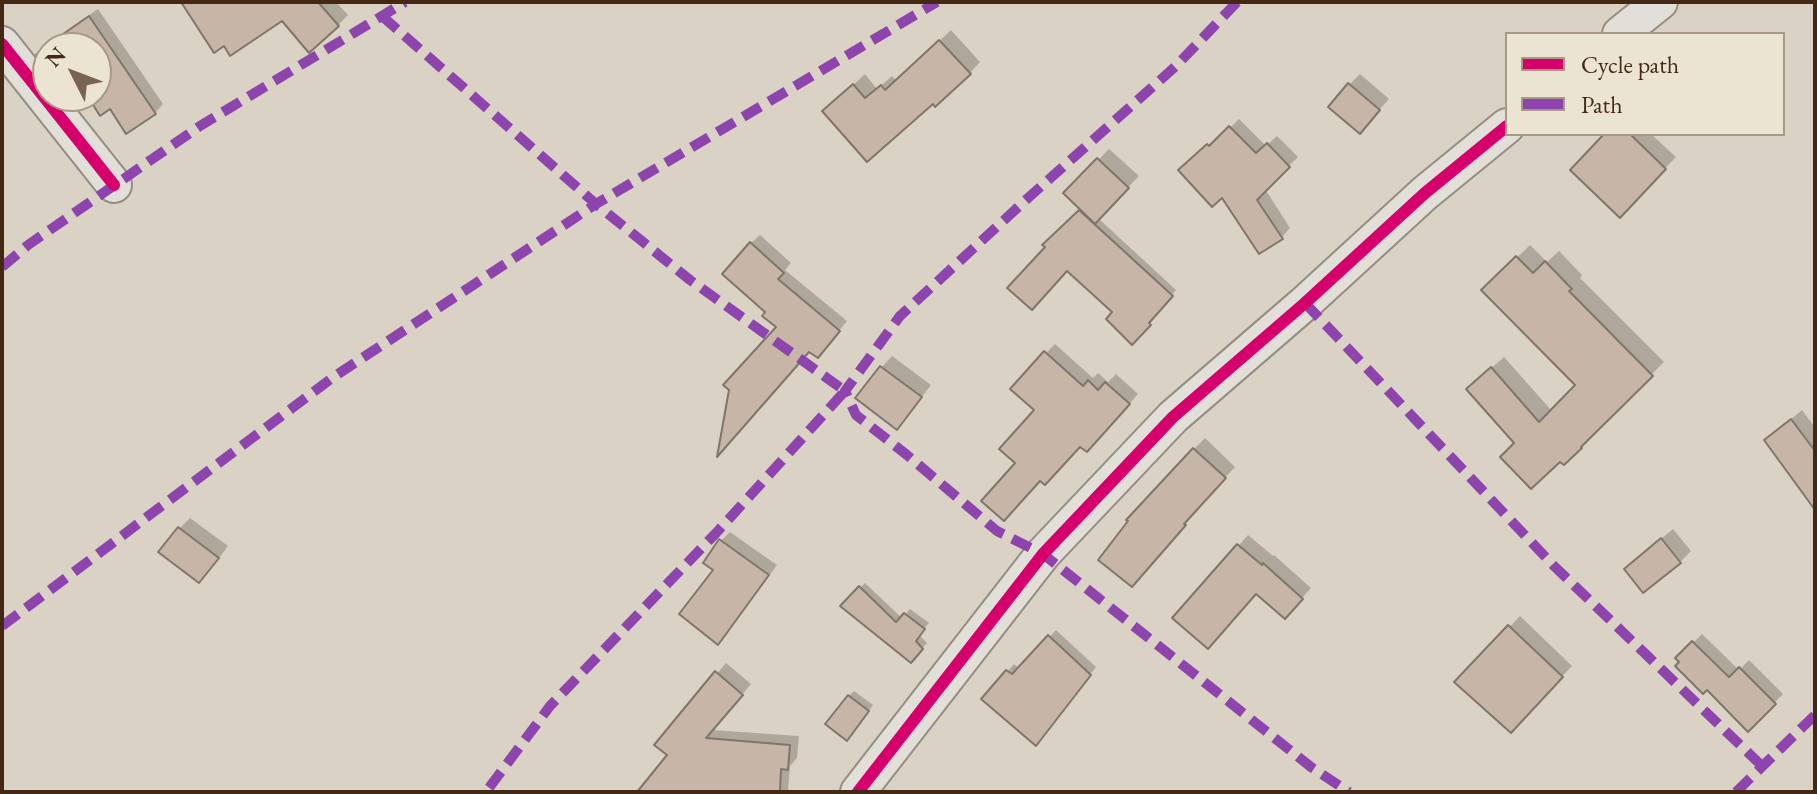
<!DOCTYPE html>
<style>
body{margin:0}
#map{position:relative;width:1817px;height:794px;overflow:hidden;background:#dad2c4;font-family:"EB Garamond",serif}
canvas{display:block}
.frame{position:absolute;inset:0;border:4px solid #432813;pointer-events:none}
.legend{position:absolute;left:1505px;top:32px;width:280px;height:104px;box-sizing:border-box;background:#ece4d3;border:2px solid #a89986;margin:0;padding:10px 14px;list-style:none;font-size:24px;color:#432813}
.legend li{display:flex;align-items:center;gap:16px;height:40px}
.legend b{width:40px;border:2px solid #a89986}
.north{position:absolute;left:32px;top:32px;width:80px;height:80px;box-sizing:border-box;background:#ece4d3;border:2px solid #a89986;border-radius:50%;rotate:312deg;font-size:22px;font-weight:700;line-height:32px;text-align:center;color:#432813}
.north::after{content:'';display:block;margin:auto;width:28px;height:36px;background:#786451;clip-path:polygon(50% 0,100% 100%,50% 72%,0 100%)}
</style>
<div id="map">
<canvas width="1817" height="794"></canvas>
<div class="frame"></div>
<ul class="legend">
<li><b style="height:10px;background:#d6006c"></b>Cycle path</li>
<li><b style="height:10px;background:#8e44ad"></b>Path</li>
</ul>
<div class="north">N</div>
</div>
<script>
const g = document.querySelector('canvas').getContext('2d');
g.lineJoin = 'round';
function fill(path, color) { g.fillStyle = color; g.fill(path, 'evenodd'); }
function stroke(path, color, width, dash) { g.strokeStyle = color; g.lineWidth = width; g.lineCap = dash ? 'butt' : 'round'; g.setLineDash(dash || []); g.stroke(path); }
fill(new Path2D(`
 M197,2H336L348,15L338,25L282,19Z
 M98,9L163,104L155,113L127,131L110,106L76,96H96V48H48V67L39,55L57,37Z
 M951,30L980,62L970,73L933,101H836L865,74L877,89L892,76L897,81Z
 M1360,74L1389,99L1370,120L1350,84Z
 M1239,119L1266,146L1277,136L1298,157L1265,189L1290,228L1282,237L1222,195L1190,162L1217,137L1219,139Z
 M1607,134H1651L1676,157L1620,215Z
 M1109,149L1139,176L1098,218L1176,290L1153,317L1154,319L1132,342L1115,312L1045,245L1083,209L1066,193Z
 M760,235L791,263L785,270L847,321L826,347L779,326L767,312L751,243Z
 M1530,245L1547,262L1559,251L1582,275L1580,278L1664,362L1564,462L1517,443L1481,377L1504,357L1552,411L1578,385L1484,290Z
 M1055,344L1093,378L1098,373L1108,382L1116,374L1138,394L1096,441L1018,463L1037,410L1046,353Z
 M892,356L931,385L907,416L858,398L882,367Z
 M1802,410L1813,425L1815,423V495L1766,440Z
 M1205,438L1235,467L1193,512L1195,513L1142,574L1194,449Z
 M190,518L228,546L210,570L180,528Z
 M1673,529L1691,551L1680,562L1638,558Z
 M730,532L777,565L727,633L718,642L716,569L721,541Z
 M1248,535L1273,556L1274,555L1311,588L1294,607L1257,592L1175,618Z
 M865,583L902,618L910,609L929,623L919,635L927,643L911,660L843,606Z
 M1520,616L1572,666L1511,730L1457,682Z
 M1056,630L1096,667L1036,744L984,699L1014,664L1020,669Z
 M1702,634L1739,670L1749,660L1783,694L1748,729L1678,658Z
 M726,663L751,684L712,730L799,736L797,758L790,766L788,790L786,792H650L670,755L657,744Z
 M854,691L873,705L852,734L849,696Z`), '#0003');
const building = new Path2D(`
 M181,2H318L339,26L309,53L282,21L230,56L224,46L214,53Z
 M89,16L156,114L126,134L110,109L100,116L92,103L84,108L72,96H96V48H48V70L36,55L46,46Z
 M939,40L971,74L935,107L933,104L867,162L822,111L853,84L865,98L881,85L885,90Z
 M1348,83L1380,110L1360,134L1328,107Z
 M1229,126L1256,153L1267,143L1290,167L1257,200L1283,239L1259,254L1222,198L1212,207L1178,170L1207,144L1209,146Z
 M1604,134H1630L1666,169L1620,218L1570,170Z
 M1097,158L1129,188L1095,224L1063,193Z
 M1079,210L1173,296L1149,323L1151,325L1132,345L1106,319L1112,312L1067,271L1032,310L1007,288L1045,247L1042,245Z
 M750,242L784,273L778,279L840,331L818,358L809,352L717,457L729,390L723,385L776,327L762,316L765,312L722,274Z
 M1516,256L1533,273L1545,261L1572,289L1569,291L1653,376L1581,447L1582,448L1564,465L1560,462L1531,489L1500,457L1514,443L1466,389L1491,367L1539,422L1575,385L1481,290Z
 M1044,351L1083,386L1088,380L1098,390L1105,382L1130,404L1087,452L1080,447L1045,485L1040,481L1004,521L981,501L1015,463L999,449L1034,410L1010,389Z
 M880,366L922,397L897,430L855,398Z
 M1791,419L1815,451V510L1764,440Z
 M1193,448L1226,478L1184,524L1186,525L1132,587L1098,560L1128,521L1126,520Z
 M178,527L219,558L199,583L158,552Z
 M1661,538L1681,563L1643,593L1624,569Z
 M719,539L769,575L718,645L679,614L713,570L703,563Z
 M1237,544L1262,565L1263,563L1303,599L1285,619L1256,594L1208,649L1172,618Z
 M859,586L896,622L904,613L925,629L916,641L923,649L911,663L840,606Z
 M1508,625L1563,677L1511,733L1454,682Z
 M1048,635L1091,675L1036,746L981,699L1006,670L1012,674Z
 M1692,641L1729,677L1739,667L1776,704L1748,732L1707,690L1703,694L1675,666L1679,662L1675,658Z
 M715,671L743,695L706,738L790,745L788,770L781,769L780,792H637L667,755L654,745Z
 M848,695L869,711L847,741L825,724Z`);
fill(building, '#c7b5a7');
stroke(building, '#7e766b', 2);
const street = new Path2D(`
 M1620,34L1660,2
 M2,44L114,185
 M858,792L1043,554L1173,417L1305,303L1425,193L1507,126`);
stroke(street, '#958d82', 38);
stroke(street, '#e2dfd8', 34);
stroke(new Path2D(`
 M1237,2L1176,66L1028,198L900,316L845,391L856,415L907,455L997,531L1043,554L1311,767L1349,792
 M382,16L596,204L690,280L845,391L717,532L550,706L486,792
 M2,267L28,245L200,126L405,2
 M1305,303L1554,566L1762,766
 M2,626L332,378L596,204L937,2
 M1736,792L1815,715`), '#8e44ad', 10, [20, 10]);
stroke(new Path2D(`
 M2,44L114,185
 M858,792L1043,554L1173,417L1305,303L1425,193L1507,126`), '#d6006c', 12);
</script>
